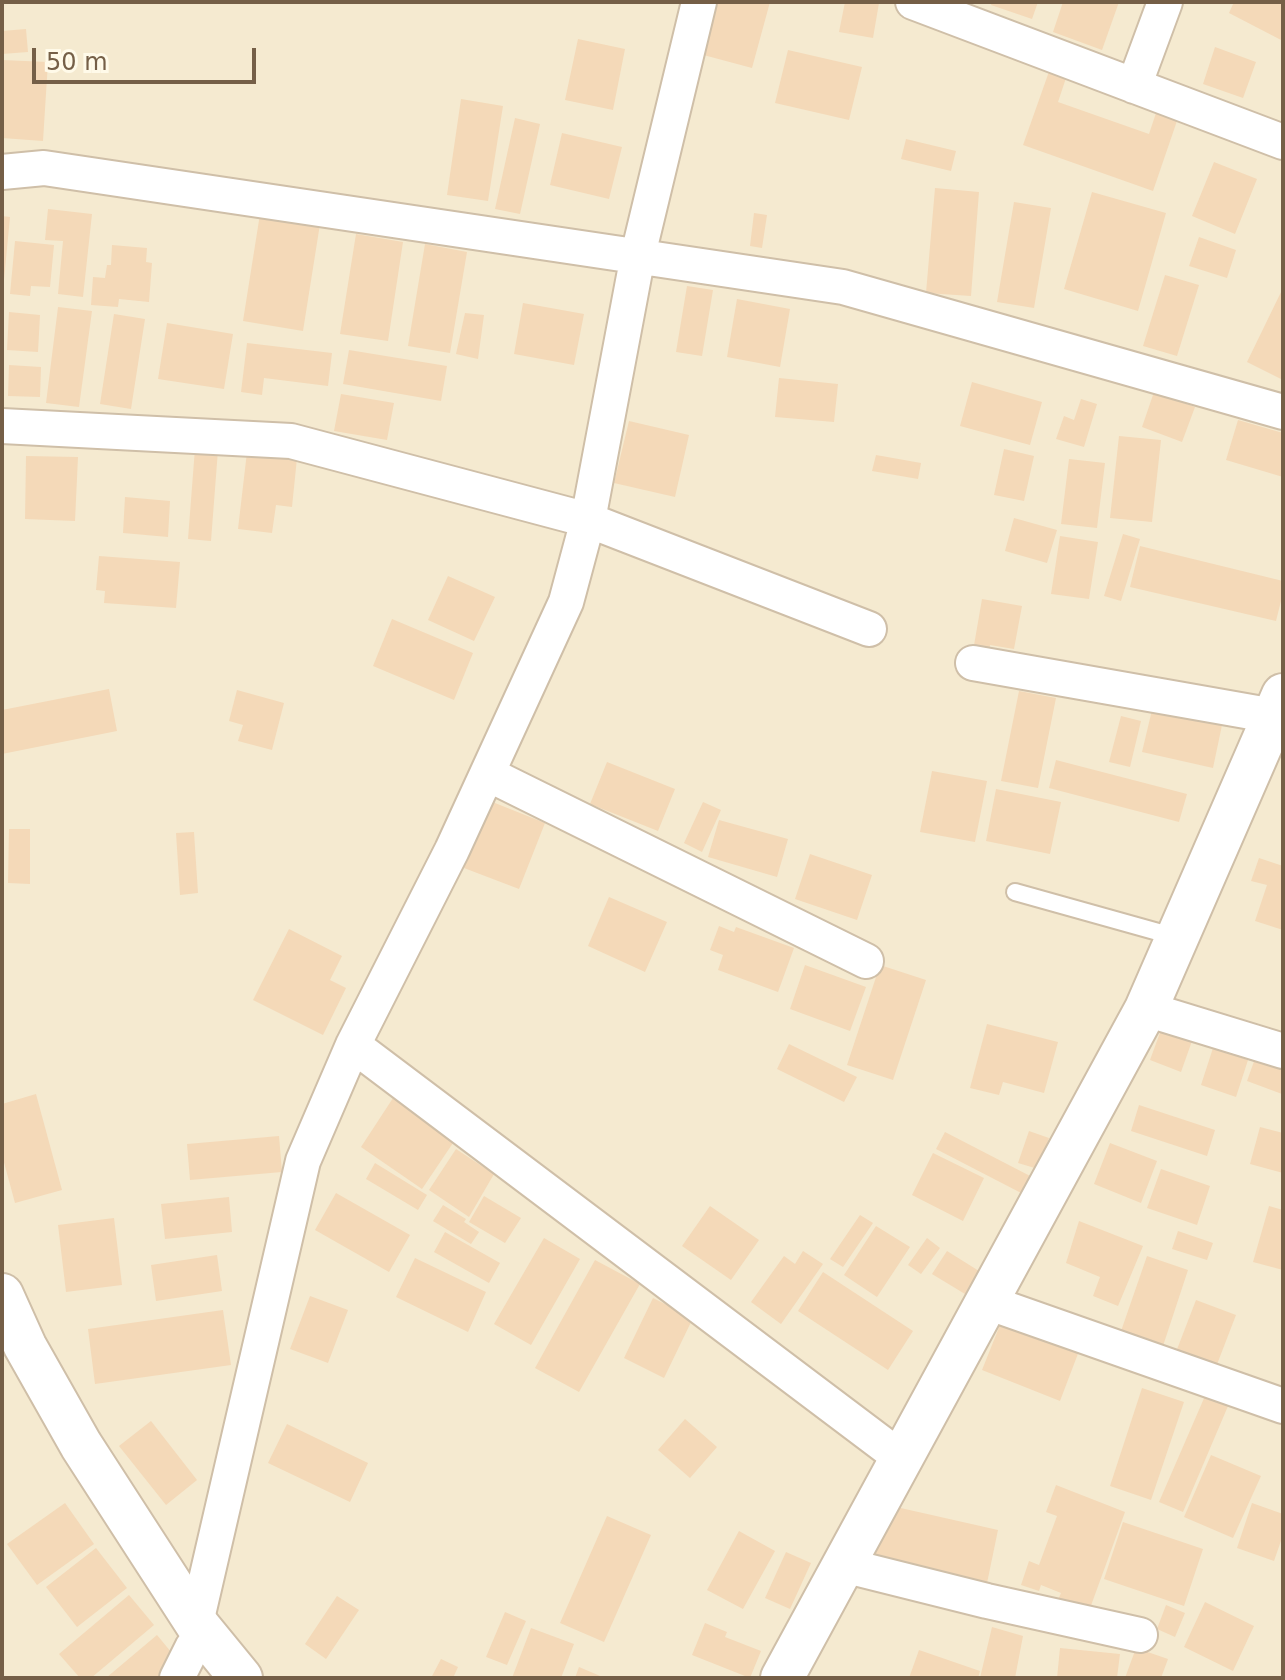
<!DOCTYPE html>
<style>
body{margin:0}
#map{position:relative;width:1285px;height:1680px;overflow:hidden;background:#fdf7e1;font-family:"DejaVu Sans",sans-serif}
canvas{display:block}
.frame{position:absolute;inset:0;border:4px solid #755f47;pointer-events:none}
.scale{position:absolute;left:32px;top:48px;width:224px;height:36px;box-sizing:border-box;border:4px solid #755f47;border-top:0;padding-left:10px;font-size:24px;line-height:28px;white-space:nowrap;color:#755f47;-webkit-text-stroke:6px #fffae9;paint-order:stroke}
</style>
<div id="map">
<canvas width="1285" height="1680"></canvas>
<div class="frame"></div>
<div class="scale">50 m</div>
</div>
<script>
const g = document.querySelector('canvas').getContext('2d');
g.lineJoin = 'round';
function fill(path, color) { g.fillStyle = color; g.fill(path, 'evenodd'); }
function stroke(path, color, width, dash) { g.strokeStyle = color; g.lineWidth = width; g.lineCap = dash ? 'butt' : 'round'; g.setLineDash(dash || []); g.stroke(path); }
fill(new Path2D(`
 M2,2H1283V1678H2Z`), '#f5ead0');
fill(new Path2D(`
 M710,2H770L752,68L696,53Z
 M845,2L879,3L873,38L839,32Z
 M992,2H1038L1032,19L991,5Z
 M1063,2H1119L1102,50L1053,32Z
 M1234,2H1283V41L1229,13Z
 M26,29L28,52L2,54V31Z
 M578,39L625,49L613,110L565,100Z
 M1215,47L1256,62L1243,98L1203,84Z
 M788,50L862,67L849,120L775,103Z
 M2,60L48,62L43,141L2,138Z
 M1051,66L1068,72L1058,102L1149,134L1157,110L1178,118L1153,191L1023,145Z
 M461,99L503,106L488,201L447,195Z
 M515,118L540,124L520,214L495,209Z
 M562,133L622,147L609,199L550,185Z
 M906,139L956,151L951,171L901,159Z
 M1214,162L1257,179L1235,234L1192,216Z
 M935,188L979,192L971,296L926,293Z
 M1092,192L1166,213L1138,311L1064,289Z
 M1014,202L1051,208L1034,308L997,302Z
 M48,209L92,214L83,297L58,294L63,241L45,240Z
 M754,213L767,215L762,248L750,246Z
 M260,214L320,224L303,331L243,321Z
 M2,216L10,217L4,280H2Z
 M356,234L403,242L388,341L340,334Z
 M1199,237L1236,250L1227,278L1189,266Z
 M15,241L54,245L50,287L31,286L30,296L10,294Z
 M425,244L467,252L450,353L408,346Z
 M112,245L147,248L146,262L152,263L149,302L119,299L118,307L91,305L93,277L105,278L107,265H111Z
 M1165,275L1199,285L1177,356L1143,346Z
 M687,286L713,290L702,356L676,352Z
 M1283,288V380L1247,362Z
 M737,299L790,309L780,367L727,357Z
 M523,303L584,314L574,365L514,354Z
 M58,307L92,311L79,407L46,403Z
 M9,312L40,315L38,352L7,350Z
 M465,313L484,315L478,359L456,354Z
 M114,314L145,319L131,409L100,404Z
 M167,323L233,334L224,389L158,379Z
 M247,343L332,353L328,386L264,378L262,395L241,392Z
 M349,350L447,366L441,401L343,384Z
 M9,365L41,367L40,397L8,396Z
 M779,378L838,384L834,422L775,417Z
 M972,382L1042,402L1030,445L960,426Z
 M1154,392L1195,407L1182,442L1142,427Z
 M341,394L394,403L387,440L334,431Z
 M1081,399L1097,404L1084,447L1056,439L1064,416L1074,420Z
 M1238,420L1283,433V477L1226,460Z
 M629,421L689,435L675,497L614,483Z
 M1119,436L1161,440L1152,522L1110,518Z
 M195,448L218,450L211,541L188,539Z
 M1004,449L1034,456L1024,501L994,495Z
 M247,452L297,458L292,507L276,505L272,533L238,529Z
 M876,455L921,463L918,479L872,471Z
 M26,456L78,457L75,521L25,519Z
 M1069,459L1105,463L1097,528L1061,524Z
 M125,497L170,501L168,537L123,533Z
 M1014,518L1057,530L1047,563L1005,551Z
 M1123,534L1140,539L1121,601L1104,596Z
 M1060,536L1098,542L1089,599L1051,594Z
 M1140,546L1283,581V593L1276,621L1130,587Z
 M99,556L180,562L176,608L104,603L105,591L96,590Z
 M448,576L495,597L474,641L428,620Z
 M982,599L1022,606L1014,649L990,645L989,653L973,651Z
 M392,619L473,653L454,700L373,666Z
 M109,689L117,731L2,754V710Z
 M237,690L284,703L272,750L238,741L243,725L229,721Z
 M1019,691L1056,698L1038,788L1001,781Z
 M1152,710L1222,725L1213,768L1142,752Z
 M1121,716L1141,721L1130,767L1109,762Z
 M1056,760L1187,794L1179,822L1049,788Z
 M607,762L675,789L658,831L590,804Z
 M932,771L987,781L975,842L920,832Z
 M996,789L1061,802L1050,854L986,841Z
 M490,801L545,823L519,889L464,868Z
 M703,802L721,810L702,852L684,843Z
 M719,820L788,839L777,877L708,857Z
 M9,829H30V884L8,883Z
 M194,832L198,893L180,895L176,833Z
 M810,854L872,875L857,920L795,899Z
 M1259,858L1283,866V930L1255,921L1267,885L1251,881Z
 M609,897L667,922L645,972L588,946Z
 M719,926L734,932L736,927L794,948L778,992L718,970L723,955L710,950Z
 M289,929L342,956L330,980L346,988L323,1035L253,1000Z
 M805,965L866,987L850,1031L790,1009Z
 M880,965L926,980L893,1080L847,1065Z
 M987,1024L1058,1042L1044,1093L1003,1082L999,1095L970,1088Z
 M1161,1030L1192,1041L1181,1072L1150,1060Z
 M789,1044L857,1077L844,1102L777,1069Z
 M1213,1048L1248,1060L1236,1097L1201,1085Z
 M1257,1053L1283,1062L1282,1094L1247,1081Z
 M36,1094L62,1190L15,1203L2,1155V1104Z
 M395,1095L457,1137L422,1189L361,1147Z
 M1139,1105L1215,1130L1207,1156L1131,1131Z
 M1260,1127L1283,1133V1173L1250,1164Z
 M1029,1131L1049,1138L1038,1169L1018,1163Z
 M945,1132L1034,1178L1025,1195L936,1149Z
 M279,1136L282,1172L190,1180L187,1144Z
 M1110,1143L1157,1161L1141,1203L1094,1184Z
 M456,1149L494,1174L469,1217L429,1190Z
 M933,1153L984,1178L963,1221L912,1195Z
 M375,1163L427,1195L418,1210L366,1179Z
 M1161,1169L1210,1186L1197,1225L1147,1208Z
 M336,1193L410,1235L389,1272L315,1230Z
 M484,1196L521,1218L505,1243L469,1222Z
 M229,1197L232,1232L165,1239L161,1204Z
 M443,1205L466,1219L464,1222L479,1232L471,1244L433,1221Z
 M710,1206L759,1240L731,1280L682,1246Z
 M1269,1206L1283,1210V1270L1253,1262Z
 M860,1215L873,1223L843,1267L830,1259Z
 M114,1218L122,1285L66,1292L58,1225Z
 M1079,1221L1143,1246L1118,1306L1093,1296L1100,1277L1066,1263Z
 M876,1226L910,1247L877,1297L844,1275Z
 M1178,1231L1213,1243L1207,1260L1172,1249Z
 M445,1232L500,1263L489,1283L434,1252Z
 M544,1238L580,1259L531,1345L494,1324Z
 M927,1238L940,1248L921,1274L908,1265Z
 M803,1251L823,1264L781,1324L751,1302L784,1256L795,1264Z
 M947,1251L979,1271L965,1294L932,1274Z
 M217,1255L222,1291L156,1301L151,1265Z
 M1147,1256L1188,1270L1162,1349L1120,1334Z
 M415,1258L486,1292L468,1332L396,1297Z
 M595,1260L640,1284L579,1392L535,1368Z
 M823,1272L913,1331L888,1370L798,1311Z
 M310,1296L348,1310L328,1363L290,1349Z
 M653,1298L693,1318L664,1378L624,1358Z
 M1196,1300L1236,1315L1216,1367L1176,1352Z
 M223,1310L231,1365L95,1384L88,1329Z
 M1002,1320L1079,1351L1060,1401L982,1370Z
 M1142,1388L1184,1402L1151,1500L1110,1486Z
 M1205,1396L1228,1406L1183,1512L1159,1502Z
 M685,1419L717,1447L690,1478L658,1450Z
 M151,1421L197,1480L166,1505L119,1446Z
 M287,1424L368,1463L350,1502L268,1463Z
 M1211,1455L1261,1476L1233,1538L1184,1517Z
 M1056,1485L1125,1512L1089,1611L1058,1600L1061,1593L1041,1585L1039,1591L1021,1585L1029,1561L1039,1565L1057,1516L1046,1512Z
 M65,1503L94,1544L37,1585L7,1544Z
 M1252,1503L1283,1514V1535L1274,1561L1237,1548Z
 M883,1504L998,1530L986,1588L870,1562Z
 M607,1516L651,1535L604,1642L560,1623Z
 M1123,1522L1203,1549L1184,1606L1104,1579Z
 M739,1531L775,1551L743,1609L707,1590Z
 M96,1548L127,1588L77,1627L46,1587Z
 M786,1552L811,1563L790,1609L765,1598Z
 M129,1595L154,1625L91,1678H80L59,1654Z
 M337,1596L359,1610L326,1659L305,1644Z
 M1205,1602L1254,1626L1233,1671L1184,1647Z
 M1166,1605L1185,1613L1175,1637L1157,1629Z
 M505,1612L526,1621L507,1665L486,1657Z
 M705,1623L727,1632L725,1637L761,1651L750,1678L692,1655Z
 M992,1627L1023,1636L1015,1678H980Z
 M531,1628L574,1644L561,1678H512Z
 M157,1635L176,1658L165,1678H106Z
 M1060,1648L1120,1654L1117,1678H1057Z
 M1136,1648L1168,1659L1161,1678H1125Z
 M919,1650L980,1671L978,1678H909Z
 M441,1659L458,1667L453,1678H431Z
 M579,1667L605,1678H575Z`), '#f4d9b8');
const service = new Path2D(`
 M1015,892L1176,937`);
const minor = new Path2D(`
 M913,2L1283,142
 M1134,86L1165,2
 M2,172L44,168L843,287L1283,412
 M2,426L291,441L588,520L869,629
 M973,663L1274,716
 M488,774L866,961
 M1146,1009L1283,1051
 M353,1045L901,1458
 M987,1302L1283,1406
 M843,1565L987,1601L1140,1635
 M196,1623L303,1161L353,1045L452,850L566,602L588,520L638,255L699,2
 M177,1678L192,1648L203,1632`);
const tertiary = new Path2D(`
 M2,1295L25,1346L81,1445L196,1623L241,1678
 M782,1678L1146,1009L1283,695`);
stroke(service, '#cfbfa8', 20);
stroke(minor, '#cfbfa8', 38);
stroke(tertiary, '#cfbfa8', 46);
stroke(service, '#fff', 16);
stroke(minor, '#fff', 34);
stroke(tertiary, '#fff', 42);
</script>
